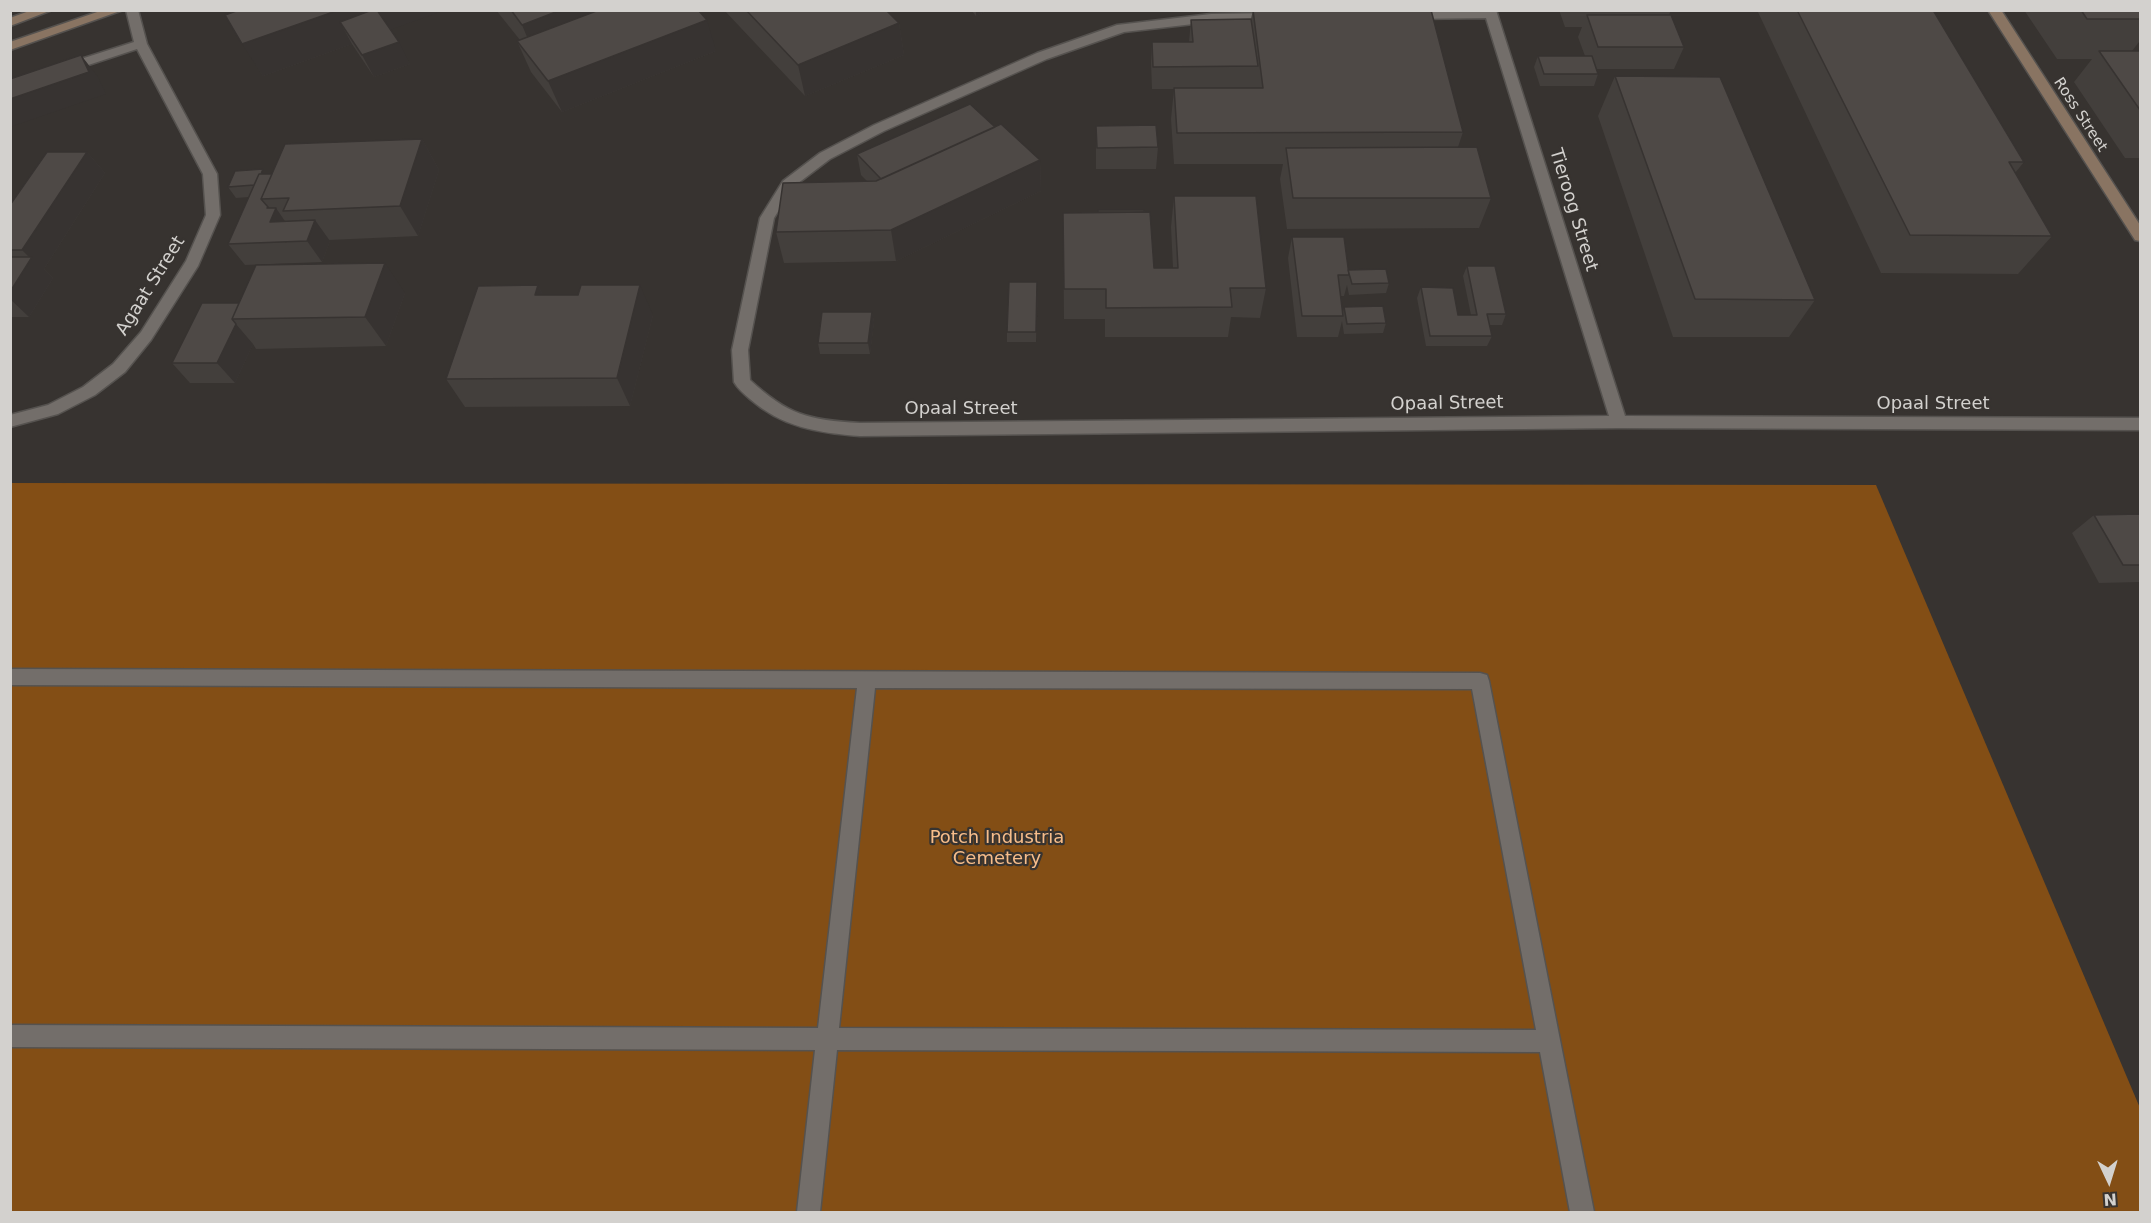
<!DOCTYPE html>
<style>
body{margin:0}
#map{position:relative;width:2151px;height:1223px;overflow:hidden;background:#373330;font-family:"DejaVu Sans",sans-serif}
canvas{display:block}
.frame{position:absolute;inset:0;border:12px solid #d3d1ce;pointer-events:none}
.north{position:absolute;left:2079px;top:1151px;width:60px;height:60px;-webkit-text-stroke:4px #373330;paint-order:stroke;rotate:176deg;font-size:16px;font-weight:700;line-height:24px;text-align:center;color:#d3d1ce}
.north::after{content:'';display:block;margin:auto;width:21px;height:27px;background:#d3d1ce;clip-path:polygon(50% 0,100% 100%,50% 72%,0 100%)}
</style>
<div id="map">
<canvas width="2151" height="1223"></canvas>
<div class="frame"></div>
<div class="north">N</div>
</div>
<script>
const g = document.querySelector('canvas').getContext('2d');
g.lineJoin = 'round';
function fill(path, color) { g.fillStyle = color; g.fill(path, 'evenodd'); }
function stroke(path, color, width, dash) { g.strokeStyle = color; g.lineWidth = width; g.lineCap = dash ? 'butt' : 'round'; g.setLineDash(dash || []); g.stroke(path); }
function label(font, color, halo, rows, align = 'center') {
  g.font = font + ' "DejaVu Sans",sans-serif'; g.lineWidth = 4.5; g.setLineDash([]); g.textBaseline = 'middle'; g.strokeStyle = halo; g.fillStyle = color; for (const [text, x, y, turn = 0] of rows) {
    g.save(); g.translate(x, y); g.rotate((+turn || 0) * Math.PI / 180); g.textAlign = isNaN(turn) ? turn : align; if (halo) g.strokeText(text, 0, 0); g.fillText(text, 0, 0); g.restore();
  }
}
fill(new Path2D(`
 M11,483L1876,485L2140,1108V1212H11Z`), '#834e15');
const lane = new Path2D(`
 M126,10H138L147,44L217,174L220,215L198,266L151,340L125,372L95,395L58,414L10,427V415L48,405L83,387L113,364L141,332L186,261L206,215L203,174L137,49L64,73L57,69L59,66L134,42Z
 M10,669L1480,673L1487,675L1489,681L1594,1212H1570L1540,1052L837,1050L820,1212H797L815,1050L10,1047V1025L818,1028L857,688L10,685ZM875,688L1472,689L1536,1030L839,1028Z`);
const street = new Path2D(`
 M1496,10L1625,416L2140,418V430L1619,428L860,436C818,433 782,427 750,399C744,394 738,389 734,382L732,350L760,218L783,181L820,153L874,125L1037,53L1117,25L1211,14L1276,13L1282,17L1280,20L1211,22L1124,32L1047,59L884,131L830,159L793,187L774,218L748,350L750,380C788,415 808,420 860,423L1609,416L1486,18L1409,19L1403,15L1409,11Z`);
const secondary = new Path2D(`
 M32,10H52L10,26V18Z
 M103,10H123L10,50V42Z
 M1988,10H2001L2140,225V241L2135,240Z`);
stroke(lane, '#55524f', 3);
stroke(street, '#55524f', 3);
stroke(secondary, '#55524f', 3);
fill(lane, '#736e6a');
fill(street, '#736e6a');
fill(secondary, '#897462');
fill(new Path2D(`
 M496,10H698L716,51L562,112L531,72L517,41L520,40Z
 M724,10H886L899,23L904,55L805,96Z
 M971,10H989L976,16Z
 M1253,10L1463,132L1458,147L1491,198L1479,228L1287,229L1280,179L1283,164H1174L1171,119L1174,89H1152L1151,63L1152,42H1189L1191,20L1251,19Z
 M1559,10H1671L1669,15L1684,47L1674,69H1596L1598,74L1594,86H1540L1534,67L1538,56H1585L1578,37L1582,27H1565Z
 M1757,10H1933L2024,162L2015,173L2052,236L2018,274L1881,273Z
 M2024,10H2140V42H2139L2132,51H2140V158H2125L2074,82L2092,59H2057Z
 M225,15L390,30L410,64L374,77L352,44L263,76Z
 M1615,76L1815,300L1789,337H1673L1598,116Z
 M1096,126L1158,147L1156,169H1096Z
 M995,127L1040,160L1041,191L896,261L784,263L776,232L867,181L861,175L857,154Z
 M422,139L439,170L418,236L329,240L330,241L322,262L245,265L228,244L249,197L236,198L228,187L267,174H272Z
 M87,152L105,173L44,269L53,278L29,317H10V205Z
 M1174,196L1266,288L1260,318L1231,317L1228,337H1105V319H1064L1063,213L1154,268H1173L1171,227Z
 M1292,237L1349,270L1389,283L1386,293L1349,295L1347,285L1344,296H1341L1343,313L1344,307L1386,323L1383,333L1344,334L1342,321L1338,337H1297L1288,258Z
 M1467,266L1506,314L1502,325H1489L1492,336L1487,346H1426L1417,298L1421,287L1458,315H1471L1463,276Z
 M538,285L543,295L653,315L630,406L465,407L446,379Z
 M1038,292L1036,342H1007V332Z
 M405,293L386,346L256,349L253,344L235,383H190L172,363L239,303Z
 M872,312L874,322L870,354H820L818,343Z
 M2140,514V582L2099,583L2072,533L2094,515Z`), '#433f3c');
fill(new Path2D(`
 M339,10H445L354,43L340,22L352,44L263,76L242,44Z
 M561,10H670L539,65L522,25Z
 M976,10H989L976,16Z
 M707,20L716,51L562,112L548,81Z
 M899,23L904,55L805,96L798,65Z
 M399,42L410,64L374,77L362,55Z
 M81,55L98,77L106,94L10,127V99Z
 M422,139L439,170L418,236L400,206Z
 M87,152L105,173L44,269L53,278L29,317L10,299V292L31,259L22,250Z
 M1040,160L1041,191L896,261L891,230Z
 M268,207L273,215L276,208L291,230L286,243L270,222L267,208Z
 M315,220L330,241L322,262L307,241Z
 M385,263L405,293L386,346L365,317Z
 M1037,282L1038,292L1036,342V332Z
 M538,285L553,315L535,295Z
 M640,285L653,315L630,406L617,378Z
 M872,312L874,322L870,354L868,343Z
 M236,324L253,344L235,383L217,363Z`), '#373331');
const building = new Path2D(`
 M239,10H339L242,44L225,15Z
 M372,10H377L399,42L362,55L340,22Z
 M511,10H561L522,25Z
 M599,10H698L707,20L548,81L517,41Z
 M746,10H886L899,23L798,65Z
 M1253,10H1431L1463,132L1177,133L1174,88H1263Z
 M1797,10H1933L2024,162H2009L2052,236L1910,235Z
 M2081,10H2140V19H2087Z
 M1587,15H1671L1684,47H1598Z
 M1251,19L1258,66L1153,67L1152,42H1193L1191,20Z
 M2099,51H2140V110Z
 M81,55L89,72L10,99V79Z
 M1538,56H1592L1598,74H1544Z
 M1615,76L1720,77L1815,300L1695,299Z
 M970,104L995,127L881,179L857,154Z
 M1001,124L1040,160L891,230L776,232L783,183L876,181Z
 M1156,125L1158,147L1097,148L1096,126Z
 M422,139L400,206L283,211L289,198L261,199L285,144Z
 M1477,147L1491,198H1293L1286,148Z
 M47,152H87L22,250H10V205Z
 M263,169L261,174H259L254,185L228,187L235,171Z
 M259,174H272L261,199L268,207L267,208H276L270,222L315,220L307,241L228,244Z
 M1174,196H1256L1266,288H1230L1232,307L1106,308V289H1064L1063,213L1150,212L1154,268H1178Z
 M1098,210H1144V212H1098Z
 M1292,237H1344L1349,275H1338L1343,316H1302Z
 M10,257H32L10,292Z
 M385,263L365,317L232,319L256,265Z
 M1467,266H1495L1506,314H1487L1492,336H1430L1421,287L1453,288L1458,315H1477Z
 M1386,269L1389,283L1352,284L1348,270Z
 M1009,282H1037L1036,332H1007Z
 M538,285L535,295H578L581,285H640L617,378L446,379L478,286Z
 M202,303H239L232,319L236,324L217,363H172Z
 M1383,306L1386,323L1347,324L1344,307Z
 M822,312H872L868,343H818Z
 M2140,514V565H2123L2094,515Z`);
fill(building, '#4e4946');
stroke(building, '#373331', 1.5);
label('15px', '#d3d1ce', '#373330', [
 ["Ross Street",2080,115,57]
]);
label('18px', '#d3d1ce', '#373330', [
 ["Tieroog Street",1573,210,73],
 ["Agaat Street",151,286,-58],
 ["Opaal Street",1447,404,-1],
 ["Opaal Street",1933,404],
 ["Opaal Street",961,409]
]);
label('18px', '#f7bd8a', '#373330', [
 ["Potch Industria",997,838],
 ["Cemetery",997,859]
]);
</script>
